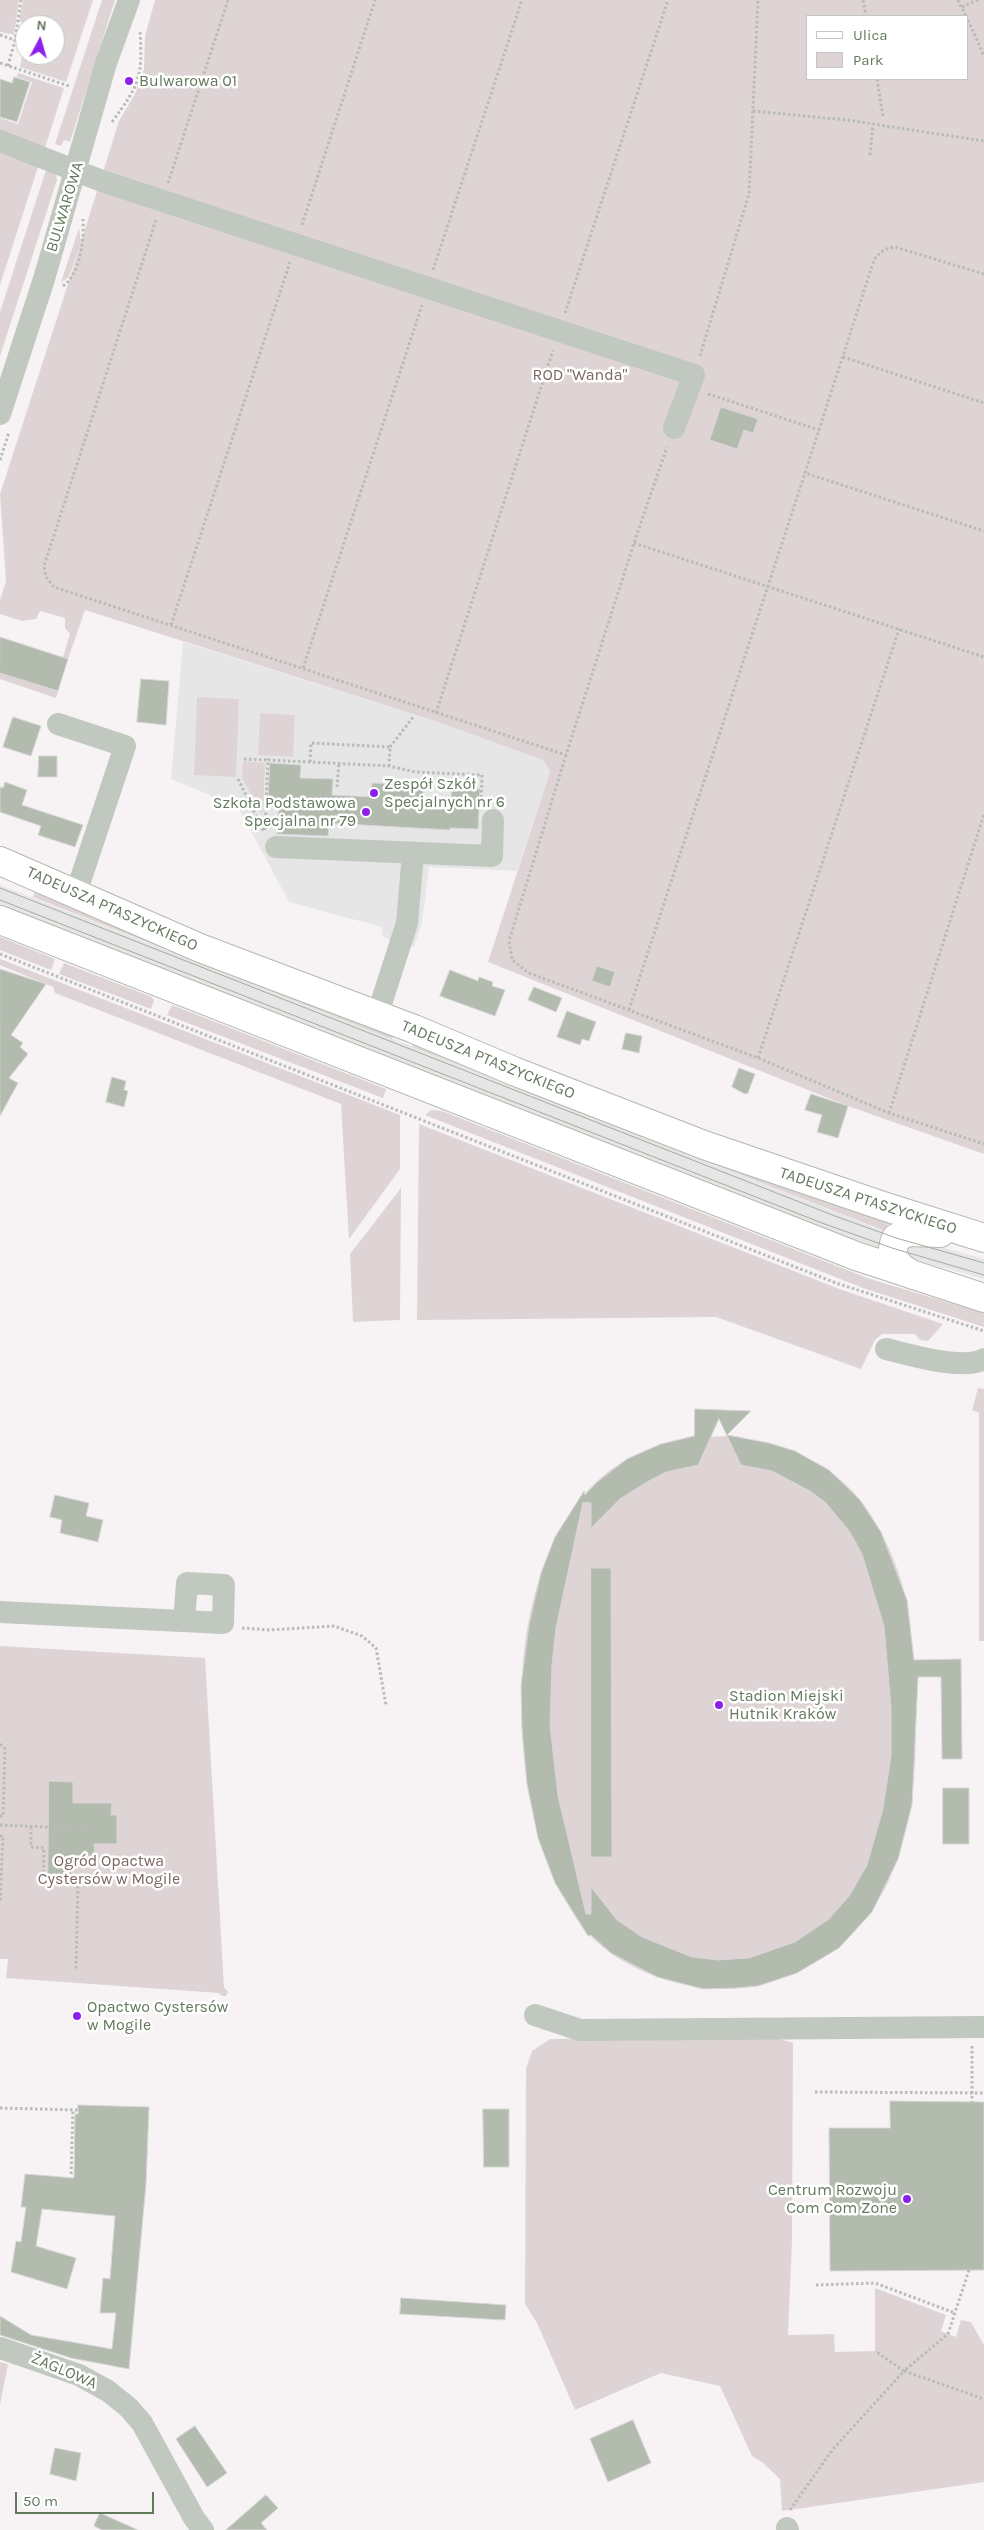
<!DOCTYPE html>
<meta charset="utf-8">
<style>
body{margin:0}
#map{position:relative;width:984px;height:2530px;overflow:hidden;background:#f7f3f5;font-family:Karla,sans-serif}
canvas{display:block}
.legend{position:absolute;left:806px;top:15px;width:162px;height:65px;box-sizing:border-box;background:#fff;border:1px solid #c1c9be;margin:0;padding:6px 9px;list-style:none;font-size:15px;color:#63795c}
.legend li{display:flex;align-items:center;gap:10px;height:25px}
.legend b{width:25px;border:1px solid #c1c9be}
.north{position:absolute;left:15px;top:15px;width:50px;height:50px;box-sizing:border-box;background:#fff;border:1px solid #c1c9be;border-radius:50%;rotate:6deg;font-size:14px;font-weight:700;line-height:20px;text-align:center;color:#63795c}
.north::after{content:'';display:block;margin:auto;width:18px;height:22px;background:#8d20ea;clip-path:polygon(50% 0,100% 100%,50% 72%,0 100%)}
.scale{position:absolute;left:15px;top:2492px;width:139px;height:22px;box-sizing:border-box;border:2px solid #63795c;border-top:0;padding-left:6px;font-size:15px;line-height:18px;white-space:nowrap;color:#63795c;-webkit-text-stroke:4px #fff;paint-order:stroke}
</style>
<div id="map">
<canvas width="984" height="2530"></canvas>
<ul class="legend">
<li><b style="height:6px;background:#fff"></b>Ulica</li>
<li><b style="height:14px;background:#ded4d5"></b>Park</li>
</ul>
<div class="north">N</div>
<div class="scale">50 m</div>
</div>
<script>
const g = document.querySelector('canvas').getContext('2d');
g.lineJoin = 'round';
function fill(path, color) { g.fillStyle = color; g.fill(path, 'evenodd'); }
function stroke(path, color, width, dash) { g.strokeStyle = color; g.lineWidth = width; g.lineCap = dash ? 'butt' : 'round'; g.setLineDash(dash || []); g.stroke(path); }
function label(font, color, halo, rows, align = 'center') {
  g.font = font + ' Karla,sans-serif'; g.lineWidth = 5; g.setLineDash([]); g.textBaseline = 'middle'; g.strokeStyle = halo; g.fillStyle = color; for (const [text, x, y, turn = 0] of rows) {
    g.save(); g.translate(x, y); g.rotate((+turn || 0) * Math.PI / 180); g.textAlign = isNaN(turn) ? turn : align; if (halo) g.strokeText(text, 0, 0); g.fillText(text, 0, 0); g.restore();
  }
}
fill(new Path2D(`
 M183,642L435,721L543,760L550,772L517,871L429,867L422,922L414,947L383,937L382,927L289,902L238,807L171,779Z
 M0,885L881,1230L984,1259V1279L909,1258L833,1232L0,905Z`), '#e7e6e6');
fill(new Path2D(`
 M0,0H19L14,35L0,32Z
 M23,0H93L66,82L20,67L23,51L18,49L20,44L25,46V55H55V25H32L19,21Z
 M102,0H115L70,142L64,140L61,146L55,144Z
 M155,0H984V1154L848,1106L488,962L550,772L543,760L435,721L85,610L68,659L63,657L70,634L65,628V618L40,611L36,619L22,621L0,614V600L6,581L0,494L81,244L69,277L61,282L79,228L81,242L119,121L135,94L144,69L145,36ZM808,16H968V79H808Z
 M18,73L64,88L43,154L0,134V118L18,124L32,82L17,77Z
 M0,151L38,167L0,285Z
 M47,167L56,175L57,180L0,356V312Z
 M0,673L58,691L56,698L0,679Z
 M197,697L239,699L236,777L194,775Z
 M260,713L295,715L293,757L258,755Z
 M243,761L265,763L263,812L260,813L242,777Z
 M37,886L395,1032L392,1039L33,897Z
 M0,937L55,959L51,970L0,950Z
 M0,959L400,1115V1169L349,1239L341,1104L55,993L53,987L0,965Z
 M64,963L152,997L154,1001L151,1009L59,974Z
 M172,1005L386,1089L383,1098L167,1015Z
 M414,1040L889,1221L885,1231L413,1047L412,1046Z
 M431,1110L442,1111L870,1279L984,1313V1327L863,1288L425,1115Z
 M419,1124L842,1290L943,1324L928,1341L920,1340L915,1334H882L875,1340L861,1369L716,1317L417,1320Z
 M401,1188L400,1320L353,1322L350,1254Z
 M978,1388L984,1389V1641H979V1413L972,1410Z
 M734,1436C782,1445 829,1460 861,1501C882,1528 898,1565 906,1598C911,1617 910,1640 911,1660C918,1734 921,1807 890,1878C866,1932 821,1968 765,1984C734,1992 704,1990 674,1982C642,1974 603,1954 583,1927C497,1815 491,1533 629,1458C663,1440 696,1437 734,1436Z
 M0,1646L205,1658L224,1987L228,1992L226,1996H222L219,1993L6,1978L8,1959H0Z
 M773,2037L793,2043L792,2241L788,2335L834,2334L835,2352L875,2351V2288L946,2315L941,2331L956,2337L961,2320L971,2322L984,2345V2482L782,2511L780,2479L763,2463L752,2456L720,2386L661,2373L575,2410L537,2323L525,2304L526,2069L532,2051L550,2039Z
 M0,2362L8,2364L0,2405Z`), '#ded4d5');
const building = new Path2D(`
 M14,77L30,82L17,122L0,117V79L12,83Z
 M721,407L758,419L753,433L744,430L737,449L710,440Z
 M0,637L68,659L58,691L0,673Z
 M141,679L169,681L166,725L137,722Z
 M13,717L41,726L31,756L3,747Z
 M39,756H57V777H38Z
 M270,763L301,765L300,778L333,779L332,795L371,797L372,783L423,785V799L451,800L452,788L480,789L478,829L450,828V830L329,823L328,836L277,834L279,807L268,806Z
 M5,782L27,790L22,805L83,825L75,847L38,835L41,826L0,812V787L3,788Z
 M597,966L615,972L610,987L592,981Z
 M0,969L46,984L11,1035L23,1043L20,1047L28,1054L9,1078L18,1083L0,1116Z
 M450,970L478,981L479,977L493,982L492,986L505,990L495,1016L440,996Z
 M534,987L562,998L556,1012L528,1000Z
 M567,1011L596,1022L589,1041L582,1039L580,1045L557,1037Z
 M626,1033L642,1036L639,1053L622,1049Z
 M739,1068L755,1074L748,1093L745,1094L732,1087Z
 M112,1077L126,1081L124,1090L128,1091L124,1107L106,1102Z
 M811,1094L848,1106L838,1138L817,1132L822,1115L805,1110Z
 M695,1409L751,1411L727,1435L769,1443L795,1451L829,1470L860,1500L881,1532L907,1600L914,1660L961,1659L962,1759H942L941,1677H918L912,1805L898,1859L872,1912L839,1948L797,1973L758,1986L735,1988L703,1989L657,1977L611,1953L591,1935L588,1936L555,1883L538,1838L527,1784L522,1728L521,1686L529,1625L541,1573L555,1537L584,1491L585,1495L596,1483L627,1459L661,1444L694,1436ZM719,1419L741,1465L772,1471L810,1491L826,1503L850,1532L862,1554L884,1626L891,1707V1756L883,1809L867,1865L850,1895L829,1919L795,1942L749,1958L718,1960L692,1957L642,1937L617,1920L591,1887V1914H586L558,1796L550,1725L552,1665L556,1628L583,1502L591,1503V1528L620,1499L645,1483L666,1472L698,1465Z
 M55,1495L89,1503L86,1516L103,1520L98,1542L60,1533L62,1520L50,1517Z
 M591,1568H611L612,1857H591Z
 M49,1781L73,1782V1803H112L111,1815H117V1844H94L95,1856H72L71,1878L48,1877Z
 M943,1788H969V1844H943Z
 M890,2101L984,2102V2270L830,2271L829,2128H890Z
 M78,2105L149,2107L146,2184L129,2369L71,2358L0,2335V2316L31,2335L112,2349L116,2313H100L103,2278L110,2279L115,2216L42,2209L36,2246L76,2258L67,2289L11,2272L16,2241L21,2242L26,2207H21L25,2174L74,2178L75,2114H78Z
 M483,2109H509V2167H484Z
 M401,2298L506,2305L505,2320L400,2314Z
 M633,2420L651,2463L608,2482L590,2439Z
 M195,2426L227,2473L207,2487L176,2439Z
 M55,2448L81,2453L76,2481L50,2474Z
 M266,2495L278,2508L261,2523L267,2530H226Z
 M100,2513L138,2530H102L94,2526Z`);
fill(building, '#b2bbae');
stroke(building, '#d8d6d7', 1);
const major = new Path2D(`
 M0,861L200,948L414,1029L516,1072L704,1145L883,1206L984,1238
 M0,920L856,1256L984,1298
 M913,1275C897,1267 888,1257 896,1238L908,1232L940,1233`);
stroke(major, '#b1b9ae', 30);
stroke(new Path2D(`
 M863,0L866,16
 M958,0L966,16
 M962,7L978,0
 M968,20L984,56
 M0,35L15,40
 M0,63L69,86
 M8,66L15,40L21,0
 M877,79L883,117
 M753,111L847,120L984,141
 M112,122C139,85 143,78 140,31
 M870,155L873,124
 M168,183L228,0
 M156,220L44,566L46,577L54,587L566,755L634,543L667,447
 M302,225L375,0
 M433,270L522,0
 M984,274L895,247C885,248 880,252 874,260L805,473L984,531
 M63,286C81,273 84,240 83,219
 M565,313L668,0
 M700,356L749,194L758,0
 M843,357L984,403
 M708,394L819,430
 M0,460L9,432
 M634,543L984,657
 M171,625L290,262
 M303,668L422,305
 M436,713L553,350
 M390,747L414,716
 M566,755L509,941L512,960L529,973L758,1058L889,1113L984,1144
 M244,759L268,760
 M310,762L311,743L390,747L389,766
 M238,779L264,832
 M337,787L339,763
 M265,830L268,760L389,766L416,772L482,775L481,803
 M0,954L836,1283L984,1331
 M629,1010L805,473
 M758,1058L899,629
 M889,1113L984,814
 M242,1628L269,1630L334,1626L362,1636L376,1648L386,1705
 M0,1744L5,1749L3,1816H0
 M0,1825L94,1829
 M31,1827V1847L44,1848L43,1882L78,1883L76,1970
 M0,1836H3L0,1902
 M972,2046V2102
 M815,2092L984,2093
 M0,2108L78,2110
 M71,2174L73,2109
 M969,2270L948,2334L904,2371L984,2399
 M816,2285L875,2283L955,2313
 M790,2510L833,2449L904,2371L875,2351`), '#b7bcb5', 3, [2.5, 2.5]);
stroke(new Path2D(`
 M0,141L102,181L694,375L674,428
 M0,414L44,279L106,63L129,0
 M58,724L125,746L76,893
 M276,847L492,856L493,820
 M377,1016L407,923L413,854
 M886,1349C909,1355 964,1371 984,1359
 M0,1612L223,1623L224,1585L187,1583L184,1621
 M535,2015L580,2030L984,2027
 M0,2348L79,2375L108,2391L128,2407L142,2423L194,2518L203,2530
 M787,2528L788,2530`), '#c1c8bf', 22);
stroke(major, '#fff', 28);
stroke(new Path2D(`
 M0,888L835,1216L896,1238L984,1263
 M0,900L822,1223L892,1248L984,1275`), '#a1ac9e', 1);
for (const [x, y, r, color] of [
 [129,81,5,"#8d20ea"],
 [374,793,5,"#8d20ea"],
 [366,812,5,"#8d20ea"],
 [719,1705,5,"#8d20ea"],
 [77,2016,5,"#8d20ea"],
 [907,2199,5,"#8d20ea"]
]) { const dot = new Path2D(); dot.arc(x, y, r, 0, 2 * Math.PI); g.fillStyle = color; g.fill(dot); stroke(dot, '#fff', 2); }
label('16px', '#63795c', '#fff', [
 ["Bulwarowa 01",139,81],
 ["Zespół Szkół",384,784],
 ["Specjalnych nr 6",384,802],
 ["Szkoła Podstawowa",356,803,"right"],
 ["Specjalna nr 79",356,821,"right"],
 ["Stadion Miejski",729,1696],
 ["Hutnik Kraków",729,1714],
 ["Opactwo Cystersów",87,2007],
 ["w Mogile",87,2025],
 ["Centrum Rozwoju",897,2190,"right"],
 ["Com Com Zone",897,2208,"right"]
], 'left');
label('16px', '#63795c', '#fff', [
 ["BULWAROWA",65,207,-73],
 ["TADEUSZA PTASZYCKIEGO",112,909,24],
 ["TADEUSZA PTASZYCKIEGO",488,1060,22],
 ["TADEUSZA PTASZYCKIEGO",868,1201,18],
 ["ŻAGLOWA",64,2371,23]
]);
label('16px', '#7c6663', '#fff', [
 ["ROD \"Wanda\"",580,375],
 ["Ogród Opactwa",109,1861],
 ["Cystersów w Mogile",109,1879]
]);
</script>
